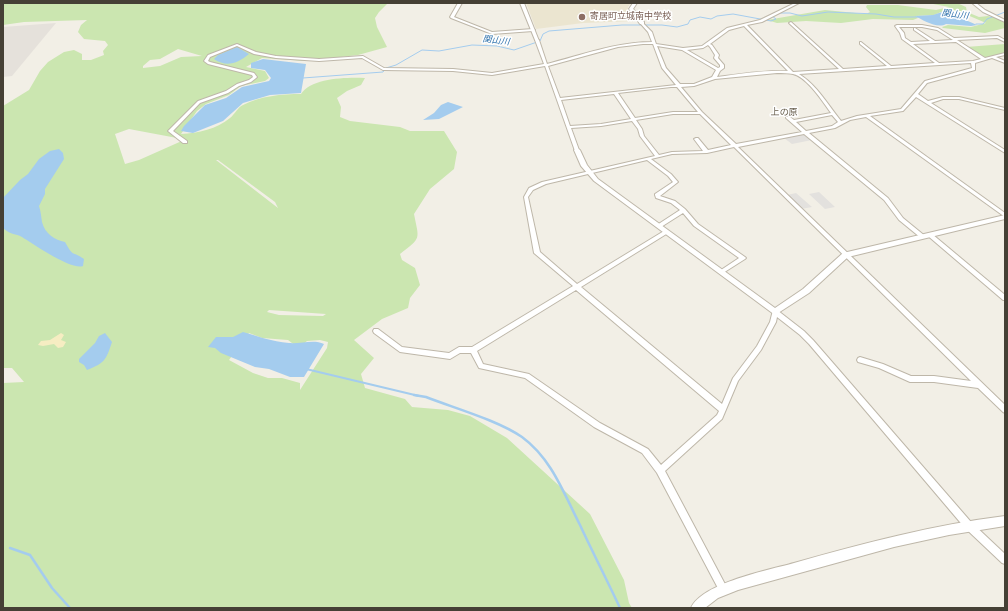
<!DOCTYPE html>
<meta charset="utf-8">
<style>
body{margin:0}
#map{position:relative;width:1008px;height:611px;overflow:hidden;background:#f2efe6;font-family:Roboto,sans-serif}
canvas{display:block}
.frame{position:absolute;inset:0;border:4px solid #454035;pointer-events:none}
</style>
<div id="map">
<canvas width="1008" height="611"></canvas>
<div class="frame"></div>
</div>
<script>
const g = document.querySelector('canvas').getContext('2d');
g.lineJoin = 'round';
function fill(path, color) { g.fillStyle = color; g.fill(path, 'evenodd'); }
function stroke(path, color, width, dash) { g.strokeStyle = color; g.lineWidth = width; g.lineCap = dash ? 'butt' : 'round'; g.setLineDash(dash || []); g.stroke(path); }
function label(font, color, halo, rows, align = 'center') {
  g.font = font + ' Roboto,"Noto Sans JP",sans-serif'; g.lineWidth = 3; g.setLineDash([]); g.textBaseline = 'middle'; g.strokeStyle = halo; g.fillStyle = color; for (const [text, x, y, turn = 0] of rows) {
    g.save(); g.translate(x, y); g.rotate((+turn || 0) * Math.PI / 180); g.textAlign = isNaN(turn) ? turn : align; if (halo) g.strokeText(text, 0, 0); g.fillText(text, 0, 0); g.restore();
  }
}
fill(new Path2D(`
 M56,23L12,76L3,77V27Z`), '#e5e1db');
fill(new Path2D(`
 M526,3H631L628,7V11L636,21L583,23L536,29Z`), '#ebe5d0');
fill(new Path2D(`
 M3,3H388L379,12L375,18L377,27L387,47L358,55L306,61L262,58L246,67L265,71L269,78L265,81L241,86L229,95L206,104L197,111L181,134C198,133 217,129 230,118C235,114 238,107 243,105C260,96 282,94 301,94C311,78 347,77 365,78L361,85L347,91L337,98L341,107L340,117L350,121L400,127L410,131H444L457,152L454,169L430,189L414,214C419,240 422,237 400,254L402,260L415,268L420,285L410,298L408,308L382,319L354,340L374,358L361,374L365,388L405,399L412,407L448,410L470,416L507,438L590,514L624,580L629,603L632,608H3V383L24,382L12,368H3V106L29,90L40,71L48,62L64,52L74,50L82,54V60H91L104,55L103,51L108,45L105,41L84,39L78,32L81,25L87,20L24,22L3,25ZM178,49L202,56L181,57L160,66L143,68V66L150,60L160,59ZM129,129L177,138L184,140L139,160L125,164L115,134ZM216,160H218L275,202L278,208ZM269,310L326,314L323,316L279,315L267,312ZM249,333L262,338L288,340L296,346H301L307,341L320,340L328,342L327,348L300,390V383L282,378H268L253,373L229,360Z
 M928,3H957L966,7L967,12L979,17L988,16L996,18L1005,23V28L985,33L943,28L942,27L948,25L971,27L986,23L958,11L941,12L934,15L916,16L918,18L913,20L873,19L841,23L806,21L777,23L767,20L825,10L866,14L870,12L866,7L867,5H898L936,10L949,7Z
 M1005,44V53L984,58L966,47Z`), '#cbe6b0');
fill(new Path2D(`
 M61,333L64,335L61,340L66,342L63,347L58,348L54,344L43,346L38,345L41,341L50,340Z`), '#f6edc2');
fill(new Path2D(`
 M804,134L812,140L792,144L784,138Z
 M819,192L835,207L825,209L809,194Z
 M796,193L812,207L801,209L787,195Z`), '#e3e1de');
fill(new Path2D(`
 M945,11L977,25L971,26L946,24C937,29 923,20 915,16L933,15Z
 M237,47L249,54C238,63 227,68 214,59L218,55Z
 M263,59L306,64L301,93L270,95L243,103L223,121L193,133L181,131L184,126L205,105L226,98L242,87L269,81L271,78L265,70L251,68V63Z
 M448,102L463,107L439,119L423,120L434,113L441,105Z
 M59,149L63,153L64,159L45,189V194L39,206C41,212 41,216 42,222C45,234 55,240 65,242C74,258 71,250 84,259L83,266C73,271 33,244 22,237C15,233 12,236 3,228V198L20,180L28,174L39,159L50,151Z
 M243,332C260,337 271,341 289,343C301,344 314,339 324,344L304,377H290L269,369L255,367L221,353L215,348L208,347L216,337H233Z
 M105,333L112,342C106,360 105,363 87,370L84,365L79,362V359L95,343L99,336Z`), '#a4ccee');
stroke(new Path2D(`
 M778,13H790L802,16L828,12L876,14L894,17H920
 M976,24H983L987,19L1005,12
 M303,78L383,72L386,68L396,65L422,50L439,51L472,45L497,46L514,50L540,41L543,34L549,31L622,25H662L677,27L688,24L690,20L700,17L711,19L717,16L733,14L771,21L776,19L772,16`), '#a4ccee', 1);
stroke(new Path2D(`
 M306,369L419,396`), '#a4ccee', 2);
stroke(new Path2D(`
 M414,395L426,397C454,408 497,420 522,437C552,459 564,494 580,525C593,553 607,580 620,608
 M10,548L30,555L52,588L70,608`), '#a4ccee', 2.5);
const minor = new Path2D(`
 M458,3H462L454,17L492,32L533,29L535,30L533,31L492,34L451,18L450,17Z
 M795,3H799L762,22L747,25L793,72L839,69L790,24L789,23L791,22L843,69L887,66L860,44V42H861L891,66L935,63L902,39L900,33L895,26L897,25H922L938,28L954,38L998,36L1005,40V42L997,38L957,40L985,58L1005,53V55L996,57L1005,61V63L992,58L975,63V70L927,83L918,94L928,101L943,97H959L1005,108V110L959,99H943L931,103L1005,150V153L916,97L903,111L870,116L1005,213V217L866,117L850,120L835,128L809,133L888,198L903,218L925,236L926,237L925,238H921L899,220L884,200L804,134L738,147L1005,405V413L1003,412L978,388L934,382H910L879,368L858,362L857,360L858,358L860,357L883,364L911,376H934L971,381L734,147L707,153L672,154L651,159L671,174L678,182L660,196L675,201L685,209L698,224L745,257L746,258L745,259L723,273L721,274L718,272L739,258L694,226L683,213L661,227H657L656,226L657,225L680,210L671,203L656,198L655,195V194L673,182L668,176L647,160L546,184L533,190L528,197L540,252L577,284L664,231H668L669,232L668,233L581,287L722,404L733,378L757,346L770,322L773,310H777L804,331L813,340L971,522L1005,554V564L1002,563L965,528L809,344L800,335L777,317L776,322L761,350L738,381L722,419L665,471L726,586L727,589L726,592L723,593L720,592L657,473L642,453L594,427L525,378L479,368L471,353H460L450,359L400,352L374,333L373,331L374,329H378L402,347L449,353L459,347H472L573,286L534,253L524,197L529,188L542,182L655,156L640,136L638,129L632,121L601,126L571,128L579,150V151H575L545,66L492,75L453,71L383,70L362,58L319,61L276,58L254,54L237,46L210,57L208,61L210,62L254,73L257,77L256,78L251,82L239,86L228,93L200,103L173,131L187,141V143H183L168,131L198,101L226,91L237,84L249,80L253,77L252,75L208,64L204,61L208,55L237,44L256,52L276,56L319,59L363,56L384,68L453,69L492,73L544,64L535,40L537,39L539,40L547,64C582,55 616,42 652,42L648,32L640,23L642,22L652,32L656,44L683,48L702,46L727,28L760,20ZM744,26L788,71C764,70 740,74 717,77L720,71L724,68V65L718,58L719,55L712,45L710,44L729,30ZM899,27H922L937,30L953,40L935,41L915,28H914V30L930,41L911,42L905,38L904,33ZM956,42L981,59L973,61L939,63L913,44ZM643,44H653L662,68L676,85L560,98L548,66L618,47ZM708,45L710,47L715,55L714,58L720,65V67L718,68L687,50L703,48ZM657,46L682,50L716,70L712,77L694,84H680L666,68ZM971,63L972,68L925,81L901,109L857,116L841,121C828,105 817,85 799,74ZM777,73C782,73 788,73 793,74C807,77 823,102 831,113L794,120L790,117H786V118L802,132L736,144L702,112L681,87L694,86L715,79ZM671,87H677L698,112H673L635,118L618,93ZM614,94L631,119L601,124L570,126L561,100ZM673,114H700L731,145L708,150L698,138H696L694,139L703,151L672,152L659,155L644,136L642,129L636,120ZM832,115L838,122L832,126L806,131L796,122ZM576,290L719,411L717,415L661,465L648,449L600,423L529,374L483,364L477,351Z
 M972,3H976L985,10L1005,20V22L983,12Z
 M930,233L932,234L1005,295V300H1003L928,236L927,235L928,234Z`);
const tertiary = new Path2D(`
 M520,3H524L539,41L535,40Z
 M633,3H637L633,9L644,22V24H640L629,9Z
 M577,148L580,150L587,165L598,179L775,308L803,289L843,253L1005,215V219L848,257L809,293L775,315L594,181L581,166L574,150Z
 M1005,516V526L949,535L894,547L738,590L718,598L705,608H691C702,583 769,570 794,563C864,543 933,525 1005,516Z`);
stroke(minor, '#beb7a9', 2);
stroke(tertiary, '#beb7a9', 2);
fill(minor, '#fff');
fill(tertiary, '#fff');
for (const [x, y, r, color] of [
 [582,17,4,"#8d6e63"]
]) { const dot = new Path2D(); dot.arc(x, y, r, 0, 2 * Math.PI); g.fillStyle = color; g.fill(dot); stroke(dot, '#fff', 1.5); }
label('italic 9px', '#3274ad', '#fff', [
 ["関山川",955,15,7],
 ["関山川",496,41,7]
]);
label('9px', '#785e54', '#fff', [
 ["寄居町立城南中学校",590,17]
], 'left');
label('9px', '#675e4d', '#fff', [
 ["上の原",784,113]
]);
</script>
